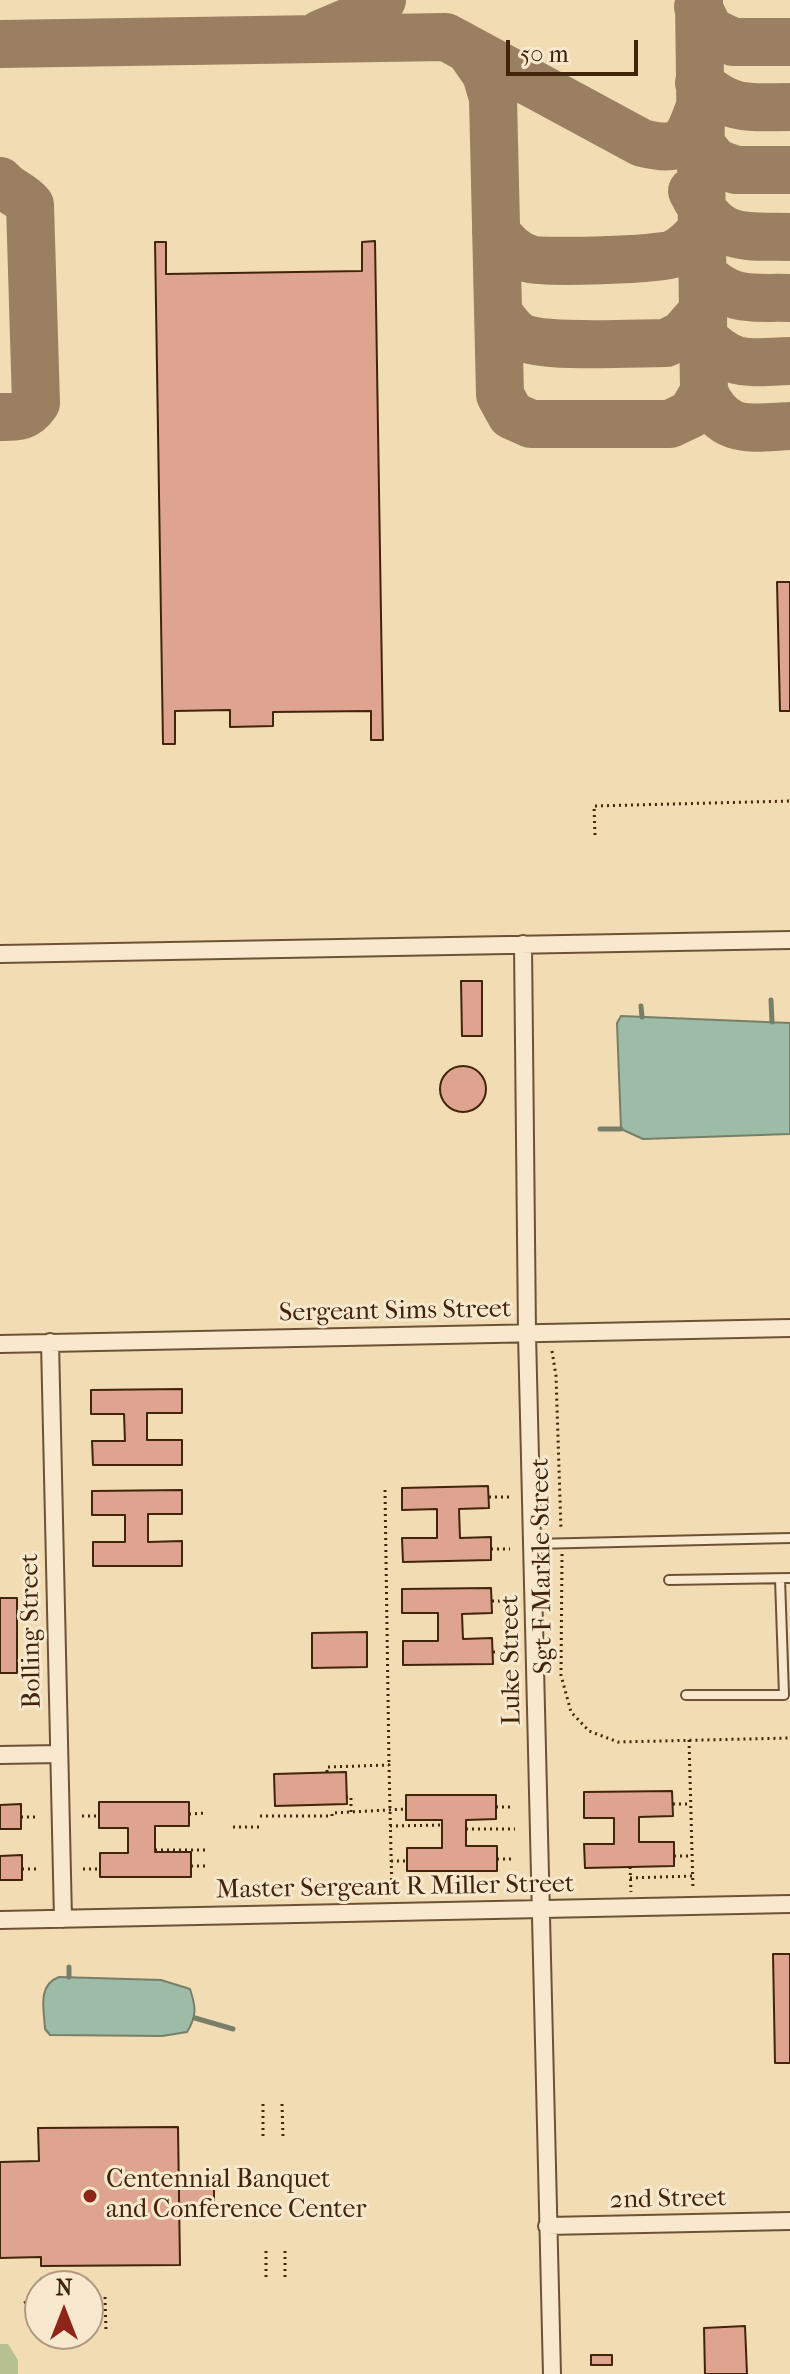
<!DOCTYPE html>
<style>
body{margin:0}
#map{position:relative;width:790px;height:2374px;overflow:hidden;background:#f2dcb4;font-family:"IM FELL French Canon",serif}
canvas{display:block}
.north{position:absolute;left:24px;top:2270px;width:80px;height:80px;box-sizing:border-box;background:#f7e8ce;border:2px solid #af9a80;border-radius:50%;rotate:0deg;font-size:22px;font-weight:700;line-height:32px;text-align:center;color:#42240b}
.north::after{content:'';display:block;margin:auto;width:28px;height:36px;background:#8f2418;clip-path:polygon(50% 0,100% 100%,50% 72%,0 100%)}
.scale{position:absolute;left:506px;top:40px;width:132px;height:36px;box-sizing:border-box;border:4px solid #42240b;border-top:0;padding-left:10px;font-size:24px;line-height:28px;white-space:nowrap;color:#42240b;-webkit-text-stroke:6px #f7e8ce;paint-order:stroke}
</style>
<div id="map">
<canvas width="790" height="2374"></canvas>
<div class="north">N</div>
<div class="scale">50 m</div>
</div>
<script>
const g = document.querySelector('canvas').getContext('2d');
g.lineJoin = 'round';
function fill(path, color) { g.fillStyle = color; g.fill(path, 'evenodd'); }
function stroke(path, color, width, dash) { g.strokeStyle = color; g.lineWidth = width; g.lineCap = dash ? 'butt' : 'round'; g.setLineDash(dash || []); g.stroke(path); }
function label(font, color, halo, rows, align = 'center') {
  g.font = font + ' "IM FELL French Canon",serif'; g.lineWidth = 6; g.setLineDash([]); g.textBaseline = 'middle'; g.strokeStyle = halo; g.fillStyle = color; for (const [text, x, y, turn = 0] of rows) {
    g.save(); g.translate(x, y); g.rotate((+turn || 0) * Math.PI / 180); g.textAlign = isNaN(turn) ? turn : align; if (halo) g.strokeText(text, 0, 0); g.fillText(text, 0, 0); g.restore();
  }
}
fill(new Path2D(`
 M0,2344H8L18,2360V2374H0Z`), '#b6c291');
const water = new Path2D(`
 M621,1016L790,1023V1134L643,1139L621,1129L617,1023Z
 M59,1977L161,1980L190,1989C196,2007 197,2016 187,2032L162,2036L50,2035L45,2029C44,2010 37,1985 59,1977Z`);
fill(water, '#9cbca7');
stroke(water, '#787f69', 2);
stroke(new Path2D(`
 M771,1000L772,1022
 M641,1006L642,1017
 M600,1129H621
 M69,1967V1977
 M195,2018L233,2029`), '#787f69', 5);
stroke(new Path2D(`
 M699,0L704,392C723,435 749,428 790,426
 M698,7L710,31L733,42H790
 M320,34L358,18L382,0
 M0,44L446,37L642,143C680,152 686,145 699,109
 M470,51L486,74L493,98L500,395L511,415L531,424H670L691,414L704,392
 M699,83C733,112 747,107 790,107
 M700,144L716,163L736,170H790
 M0,181C9,192 21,194 30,205L36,403C26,418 17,417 0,417
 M692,191C717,242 740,236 790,237
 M496,232C506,245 514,254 530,259C544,263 660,260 673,254C685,249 693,240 701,231
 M702,274C733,303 750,297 790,298
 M498,312C505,322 510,330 519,336C542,349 635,343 666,343L682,335L703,311
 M703,337C733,369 750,362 790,361`), '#9a8060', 48);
const building = new Path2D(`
 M375,241L383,740H371V711L273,712V726L230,727V710L175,711V744H163L155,242H166V274L362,271V242Z
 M777,582H790V711H780Z
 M461,981H482V1036H462Z
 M440 1089a23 23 0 1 1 46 0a23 23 0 1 1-46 0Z
 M182,1389V1413H147V1440H182V1465H93L92,1441H125L124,1414H91V1390Z
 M488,1486L489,1508L459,1509L460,1538L491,1537V1560L403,1562L402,1538H437V1509L402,1510V1488Z
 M182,1490V1514H148V1542L182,1541V1566H93V1542H125V1515H92V1491Z
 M491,1588L492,1613L462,1614L463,1639L492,1638L493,1664L403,1665V1641H438V1613H402V1589Z
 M0,1598H17V1673H0Z
 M367,1632V1667L312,1668V1633Z
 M346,1772L347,1804L275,1806L274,1774Z
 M672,1791L673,1816L639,1817V1842H674V1866L585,1868L584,1844H614V1818H584V1792Z
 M406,1795H496V1819L466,1820V1846H497V1871H407V1848H442V1820H406Z
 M99,1802H189V1826H155V1852H191V1877H100V1853H128V1828H99Z
 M21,1804V1829H0V1805Z
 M22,1855V1880H0V1856Z
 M773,1954H790V2063H775Z
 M178,2127L180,2265L41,2266V2257L0,2258V2162L39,2161L38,2128Z
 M214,2182V2207L179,2205V2187Z
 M745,2326L747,2374H705L704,2328Z
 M591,2355H612V2365H591Z`);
fill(building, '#dfa48f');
stroke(building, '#42240b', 2);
const service = new Path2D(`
 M533,1544L790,1538
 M669,1580L790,1578
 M686,1695H784L780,1579`);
const minor = new Path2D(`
 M523,944L527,1334L552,2374
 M0,954L790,940
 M50,1342L63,1919
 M0,1344L790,1328
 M0,1755L59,1754
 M0,1920L790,1904
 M547,2226L790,2221`);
stroke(service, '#6e5235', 12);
stroke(minor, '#6e5235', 20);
stroke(new Path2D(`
 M595,835L594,806L790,801
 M552,1351L556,1376L561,1530
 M385,1490L389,1765
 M489,1497H509
 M491,1549H510
 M562,1554L561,1675L571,1712L589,1731L618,1742L790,1738
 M492,1601H511
 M493,1652H512
 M689,1740L693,1889
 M327,1772V1767L389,1765L392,1896
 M346,1797H351V1813
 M673,1804H689
 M496,1807H514
 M189,1814L206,1813
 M82,1816H99
 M260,1816H332V1813L406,1809
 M21,1817H39
 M390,1826L442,1825
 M233,1827H260
 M466,1829H515
 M155,1850H207
 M674,1856H690
 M497,1859H515
 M391,1861H407
 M191,1866H207
 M630,1867L631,1892
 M22,1869H40
 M83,1869H100
 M630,1878L693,1876
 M263,2104V2137
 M282,2104L283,2137
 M266,2251V2281
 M285,2251V2280
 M56,2286L58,2285
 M105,2297L106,2331
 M24,2303L40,2295`), '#42240b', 3, [2, 4]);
stroke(service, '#f7e8ce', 8);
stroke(minor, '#f7e8ce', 16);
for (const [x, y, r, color] of [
 [90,2196,8,"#8f2418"]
]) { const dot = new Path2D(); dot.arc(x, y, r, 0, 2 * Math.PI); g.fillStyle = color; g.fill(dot); stroke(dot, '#f7e8ce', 3); }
label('26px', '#42240b', '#f7e8ce', [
 ["Sergeant Sims Street",395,1312,-1],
 ["Sgt F Markle Street",543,1566,-91],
 ["Bolling Street",32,1631,-91],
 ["Luke Street",512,1660,-91],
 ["Master Sergeant R Miller Street",395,1888,-1],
 ["2nd Street",668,2200,-1]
]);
label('26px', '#42240b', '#f7e8ce', [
 ["Centennial Banquet",106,2181],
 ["and Conference Center",106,2211]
], 'left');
</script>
